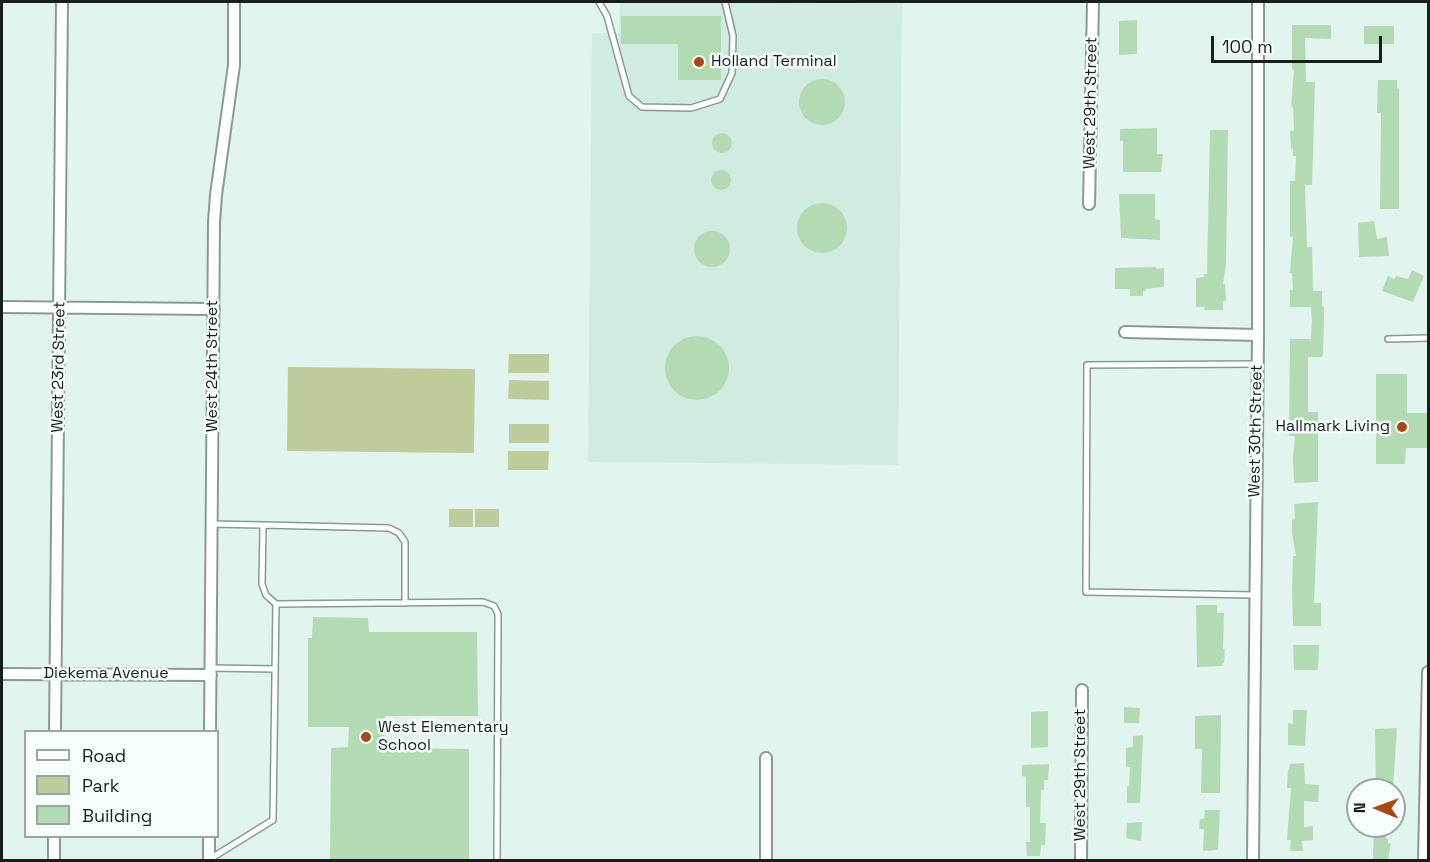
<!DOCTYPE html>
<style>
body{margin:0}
#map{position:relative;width:1430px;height:862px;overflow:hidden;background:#e1f5ee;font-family:"Space Grotesk",sans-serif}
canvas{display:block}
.frame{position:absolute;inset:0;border:3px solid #171e1c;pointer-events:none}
.legend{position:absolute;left:24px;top:730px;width:195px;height:108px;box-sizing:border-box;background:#f7fffc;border:2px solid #9da5a2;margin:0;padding:8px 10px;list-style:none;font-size:18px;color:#171e1c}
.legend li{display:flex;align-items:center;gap:12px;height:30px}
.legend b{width:30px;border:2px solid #9da5a2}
.north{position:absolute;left:1346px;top:778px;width:60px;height:60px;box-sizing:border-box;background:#f7fffc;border:2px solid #9da5a2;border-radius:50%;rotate:271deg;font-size:16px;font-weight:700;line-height:24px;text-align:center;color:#171e1c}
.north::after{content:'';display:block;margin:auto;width:21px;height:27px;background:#ab4715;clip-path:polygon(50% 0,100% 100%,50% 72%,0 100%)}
.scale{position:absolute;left:1211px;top:36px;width:171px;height:27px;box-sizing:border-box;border:3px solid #171e1c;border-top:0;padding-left:8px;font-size:18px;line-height:21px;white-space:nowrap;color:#171e1c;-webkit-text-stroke:4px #f7fffc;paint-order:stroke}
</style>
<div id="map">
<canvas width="1430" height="862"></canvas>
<div class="frame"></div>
<ul class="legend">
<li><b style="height:8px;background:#fff"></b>Road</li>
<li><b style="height:16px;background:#becb9b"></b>Park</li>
<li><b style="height:16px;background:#b2dab3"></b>Building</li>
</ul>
<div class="north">N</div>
<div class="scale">100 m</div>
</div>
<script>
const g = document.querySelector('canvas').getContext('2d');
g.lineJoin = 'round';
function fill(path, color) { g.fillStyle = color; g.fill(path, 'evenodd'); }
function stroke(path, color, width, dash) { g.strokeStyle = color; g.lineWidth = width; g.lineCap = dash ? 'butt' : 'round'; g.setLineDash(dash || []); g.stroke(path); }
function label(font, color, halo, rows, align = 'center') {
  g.font = font + ' "Space Grotesk",sans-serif'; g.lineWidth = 5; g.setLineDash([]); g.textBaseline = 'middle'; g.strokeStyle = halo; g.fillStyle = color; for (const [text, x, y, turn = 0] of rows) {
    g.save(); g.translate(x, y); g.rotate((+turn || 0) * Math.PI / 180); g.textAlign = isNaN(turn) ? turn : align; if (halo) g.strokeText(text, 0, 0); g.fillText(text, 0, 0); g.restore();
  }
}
fill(new Path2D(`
 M620,2L902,4L898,465L588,462L592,33H619Z`), '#d0ece1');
fill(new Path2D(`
 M509,354H549V373H508Z
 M288,367L475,369L474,453L287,451Z
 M509,380L549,381V400L508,399Z
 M509,424H549V443H509Z
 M508,451H549L548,470H508Z
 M449,509H473V527H449Z
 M475,509H499V527H475Z`), '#becb9b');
fill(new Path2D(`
 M621,16H721V80H678V44H621Z
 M1137,20V54L1119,55V21Z
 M1292,25H1331V39L1305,38L1306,82H1315L1312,185H1305L1307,247H1312L1313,291H1322V306L1324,307V320L1323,355L1321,357H1308V412H1318V482L1294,483L1293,458L1295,436H1289L1290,339H1311L1312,321L1311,307H1290V290H1293L1292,273H1290L1293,236L1290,237V181H1295L1296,156H1293V149L1291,148L1290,131H1294L1293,107H1291L1294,69H1292Z
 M1364,26H1394V44H1364Z
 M799 102a23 23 0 1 1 46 0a23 23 0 1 1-46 0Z
 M1378,80H1397V88L1399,89V209H1380L1381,113H1377Z
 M1157,128V154H1163L1161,172H1123V141H1120V129Z
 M1210,130H1228L1226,264L1223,284H1225L1226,301H1223V310H1204L1205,307H1196V278L1204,277V274H1207Z
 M712 143a10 10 0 1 1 20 0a10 10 0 1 1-20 0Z
 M711 180a10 10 0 1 1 20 0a10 10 0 1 1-20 0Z
 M1119,194H1155V219L1160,220V240L1121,238Z
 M797 228a25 25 0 1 1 50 0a25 25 0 1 1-50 0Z
 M1374,221L1377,239L1387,237L1389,256L1359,257L1358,223Z
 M694 249a18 18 0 1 1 36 0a18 18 0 1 1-36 0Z
 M1156,267V269L1164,268V287L1145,289L1146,291H1143V296H1130V289H1115V268Z
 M1412,270L1424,276L1413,302L1382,291L1388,276L1394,279L1396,276L1408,279Z
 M665 368a32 32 0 1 1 64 0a32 32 0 1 1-64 0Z
 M1376,374H1407V413H1428V448H1406L1405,464H1376Z
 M1318,502L1314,603H1321V626H1293L1292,590L1293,556H1296L1292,533V520L1295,519L1294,504Z
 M1196,605H1217V613H1224L1223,649H1225L1224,663H1223L1222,666L1197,667Z
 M313,617L368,618L369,632H477L478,716H385L384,748L469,749V860L330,861L331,748L348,747L349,727H308V638H312Z
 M1293,645H1319L1318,670H1294Z
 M1124,707L1140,708L1139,723H1124Z
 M1293,710H1307L1305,746L1288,745V723L1293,724Z
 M1048,711V747L1031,748V712Z
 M1221,715L1220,793H1201L1202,749H1195V716Z
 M1397,728L1393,790H1376L1375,729Z
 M1143,735L1140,803H1127V786H1129L1130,767H1126V748L1133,747V736Z
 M1304,763L1305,784L1319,785L1318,802L1304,801V827L1313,826V840L1302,841L1303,851H1290L1291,840H1287L1291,788H1287L1288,770H1289L1290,764Z
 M1049,764L1048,780H1044V790H1041L1040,823H1046L1045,845H1041L1040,856H1027L1026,842H1030V807H1026V777L1022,776V765Z
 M1205,810H1220L1218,850L1203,851L1204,829H1199L1200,819H1204Z
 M1142,822L1141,841L1126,838L1127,823Z
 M1374,826H1386V839H1388V844L1391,843L1388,859H1373Z`), '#b2dab3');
const lane = new Path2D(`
 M599,2L607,16L629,96L642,107L691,108L720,99L732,73L733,36L725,2
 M1388,339L1428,338
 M212,524L263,525L262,584L266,595L276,604
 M263,525L389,528L399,533L405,542V603
 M1255,595L1086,592L1087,365L1257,364
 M211,668L275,669
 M210,859L273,820L276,604L483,602L494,606L498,614L497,860`);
const street = new Path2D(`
 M1089,204L1093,2
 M2,307L214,309
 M1125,332L1258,335
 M2,674L211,675
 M55,732L62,2
 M210,732L214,222L216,195L234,65V2
 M54,860V836
 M209,860V836
 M766,860V758
 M1081,860L1082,690
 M1253,860L1258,335V2
 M1424,860L1428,672`);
stroke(lane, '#889a94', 8);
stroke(street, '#889a94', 14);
stroke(lane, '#fff', 5);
stroke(street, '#fff', 10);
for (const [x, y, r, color] of [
 [699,62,6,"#ab4715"],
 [1402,427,6,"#ab4715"],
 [366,737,6,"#ab4715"]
]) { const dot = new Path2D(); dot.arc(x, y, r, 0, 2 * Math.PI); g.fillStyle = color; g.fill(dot); stroke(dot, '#f7fffc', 2); }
label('16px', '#171e1c', '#f7fffc', [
 ["Holland Terminal",711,62],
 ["Hallmark Living",1390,427,"right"],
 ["West Elementary",378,728],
 ["School",378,746]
], 'left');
label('16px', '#171e1c', '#f7fffc', [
 ["West 29th Street",1091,103,-89],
 ["West 24th Street",213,366,-90],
 ["West 23rd Street",59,367,-89],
 ["West 30th Street",1256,431,-89],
 ["Diekema Avenue",106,674],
 ["West 29th Street",1081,775,-90]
]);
</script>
